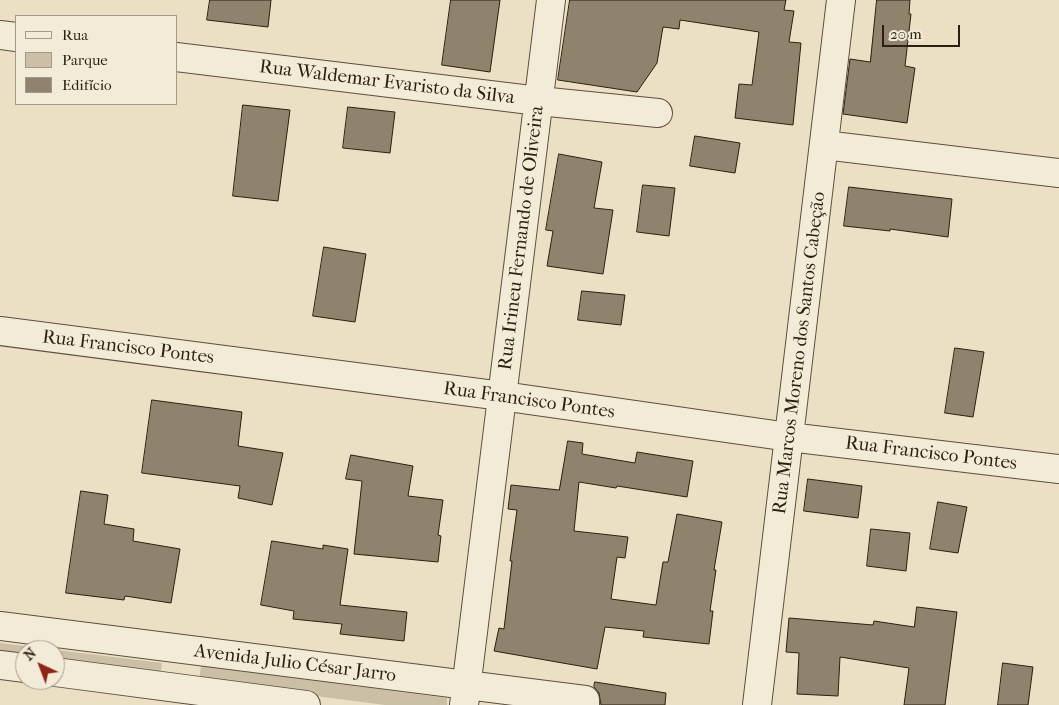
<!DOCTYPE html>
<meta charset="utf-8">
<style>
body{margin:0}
#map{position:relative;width:1059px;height:705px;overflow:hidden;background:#ebe0c3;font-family:"IM FELL French Canon",serif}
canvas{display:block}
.legend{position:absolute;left:15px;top:15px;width:162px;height:90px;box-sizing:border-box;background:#f2ebd8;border:1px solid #a39988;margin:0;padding:6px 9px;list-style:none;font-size:15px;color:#2c1f10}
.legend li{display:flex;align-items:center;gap:10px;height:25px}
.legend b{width:25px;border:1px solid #a39988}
.north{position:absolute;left:15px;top:640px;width:50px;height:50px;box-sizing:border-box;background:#f2ebd8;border:1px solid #a39988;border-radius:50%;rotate:317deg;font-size:14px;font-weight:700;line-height:20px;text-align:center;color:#2c1f10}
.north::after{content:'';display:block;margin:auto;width:18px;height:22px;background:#8f2418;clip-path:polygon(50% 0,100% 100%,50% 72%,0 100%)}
.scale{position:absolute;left:882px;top:25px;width:78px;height:22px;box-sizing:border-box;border:2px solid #2c1f10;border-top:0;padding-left:6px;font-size:15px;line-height:18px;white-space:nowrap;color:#2c1f10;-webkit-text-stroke:4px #f2ebd8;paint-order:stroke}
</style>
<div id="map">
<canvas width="1059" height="705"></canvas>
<ul class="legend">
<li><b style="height:6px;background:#f2ebd8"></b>Rua</li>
<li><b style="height:14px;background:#cbbfa5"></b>Parque</li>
<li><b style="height:14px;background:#8f836d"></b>Edifício</li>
</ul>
<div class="north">N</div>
<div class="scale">20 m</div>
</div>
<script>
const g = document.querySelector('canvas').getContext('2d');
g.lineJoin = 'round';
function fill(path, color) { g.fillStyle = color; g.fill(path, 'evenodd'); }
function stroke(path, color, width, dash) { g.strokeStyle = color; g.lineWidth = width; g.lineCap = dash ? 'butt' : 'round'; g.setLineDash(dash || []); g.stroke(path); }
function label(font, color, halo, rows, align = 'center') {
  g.font = font + ' "IM FELL French Canon",serif'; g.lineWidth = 4; g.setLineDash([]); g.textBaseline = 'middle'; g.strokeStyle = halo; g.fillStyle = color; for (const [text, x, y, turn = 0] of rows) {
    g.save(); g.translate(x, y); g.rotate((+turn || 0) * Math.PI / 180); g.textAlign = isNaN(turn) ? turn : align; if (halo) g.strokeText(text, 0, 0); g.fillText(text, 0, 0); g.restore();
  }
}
fill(new Path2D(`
 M0,643L162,663L160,676L55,663V650H25V659L0,656Z
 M201,666L447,698V705H385L199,681Z`), '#cbbfa5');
const building = new Path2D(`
 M210,0H271L268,27L207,20Z
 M451,0H500L490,72L442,65Z
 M570,0H786L784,10L794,11L789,42L801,43L793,125L735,118L739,84L752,85L759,32L680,20L679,29L663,27L657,63L637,92L558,80Z
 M877,0H910L909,14H911L905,66L915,68L907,123L843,114L850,59L870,62Z
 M243,105L290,110L278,201L233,196Z
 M348,107L395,112L390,153L343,148Z
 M695,136L740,143L735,173L690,166Z
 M559,154L602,162L594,208L613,210L603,274L547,266L553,231L546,230Z
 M643,185L675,188L669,236L637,232Z
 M849,187L952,199L948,237L890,229V231L844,226Z
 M324,247L366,254L355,322L313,316Z
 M582,291L625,295L621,325L578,320Z
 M955,348L984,352L973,417L945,413Z
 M152,400L242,412L238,446L283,453L272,505L238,498L240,486L142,473Z
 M568,441L583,443L582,454L635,463L637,452L693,461L687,497L617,486L616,488L579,482L574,531L628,537L625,558L617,557L611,599L656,605L663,562H668L677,514L722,522L714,570H716L710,611H713L709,644L643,637L644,631L605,627L597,669L494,651L499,628L504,629L512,561H510L517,510L508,509L511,485L559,490Z
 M351,455L413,466L408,496L443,500L438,535L441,536L438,562L354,554L362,481L346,479Z
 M808,479L862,486L858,518L804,511Z
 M81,491L108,495L104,524L134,529L133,541L180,549L171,603L125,596L124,600L66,593Z
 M938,502L967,507L958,553L930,549Z
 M871,529L910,533L906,571L867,566Z
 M272,541L323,549V545L348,549L340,605L407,612L404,641L340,634L342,624L293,619L294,611L261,605Z
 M917,607L957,612L945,705H904L909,668L840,657L838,696L797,694L799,653L786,652L789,618L873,625L874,621L914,627Z
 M1003,663L1033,667L1028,705H998Z
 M595,682L666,693L665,705H601L599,693L594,687Z`);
fill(building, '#8f836d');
stroke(building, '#2c1f10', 1);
const minor = new Path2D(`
 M0,35L16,37
 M176,57L539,101L658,113
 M824,145L1059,173
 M0,331L502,396L789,437L1059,469
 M0,626L585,700V705
 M0,665L25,668
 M55,672L306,705
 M464,705L551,0
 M757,705L841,0`);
stroke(minor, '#5c4f3d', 30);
stroke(minor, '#f2ebd8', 28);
label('19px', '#2c1f10', '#f2ebd8', [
 ["Rua Waldemar Evaristo da Silva",387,83,7],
 ["Rua Irineu Fernando de Oliveira",522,238,-83],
 ["Rua Francisco Pontes",128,348,7],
 ["Rua Marcos Moreno dos Santos Cabeção",800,353,-83],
 ["Rua Francisco Pontes",529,401,8],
 ["Rua Francisco Pontes",931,454,7],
 ["Avenida Julio César Jarro",295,664,7]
]);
</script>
